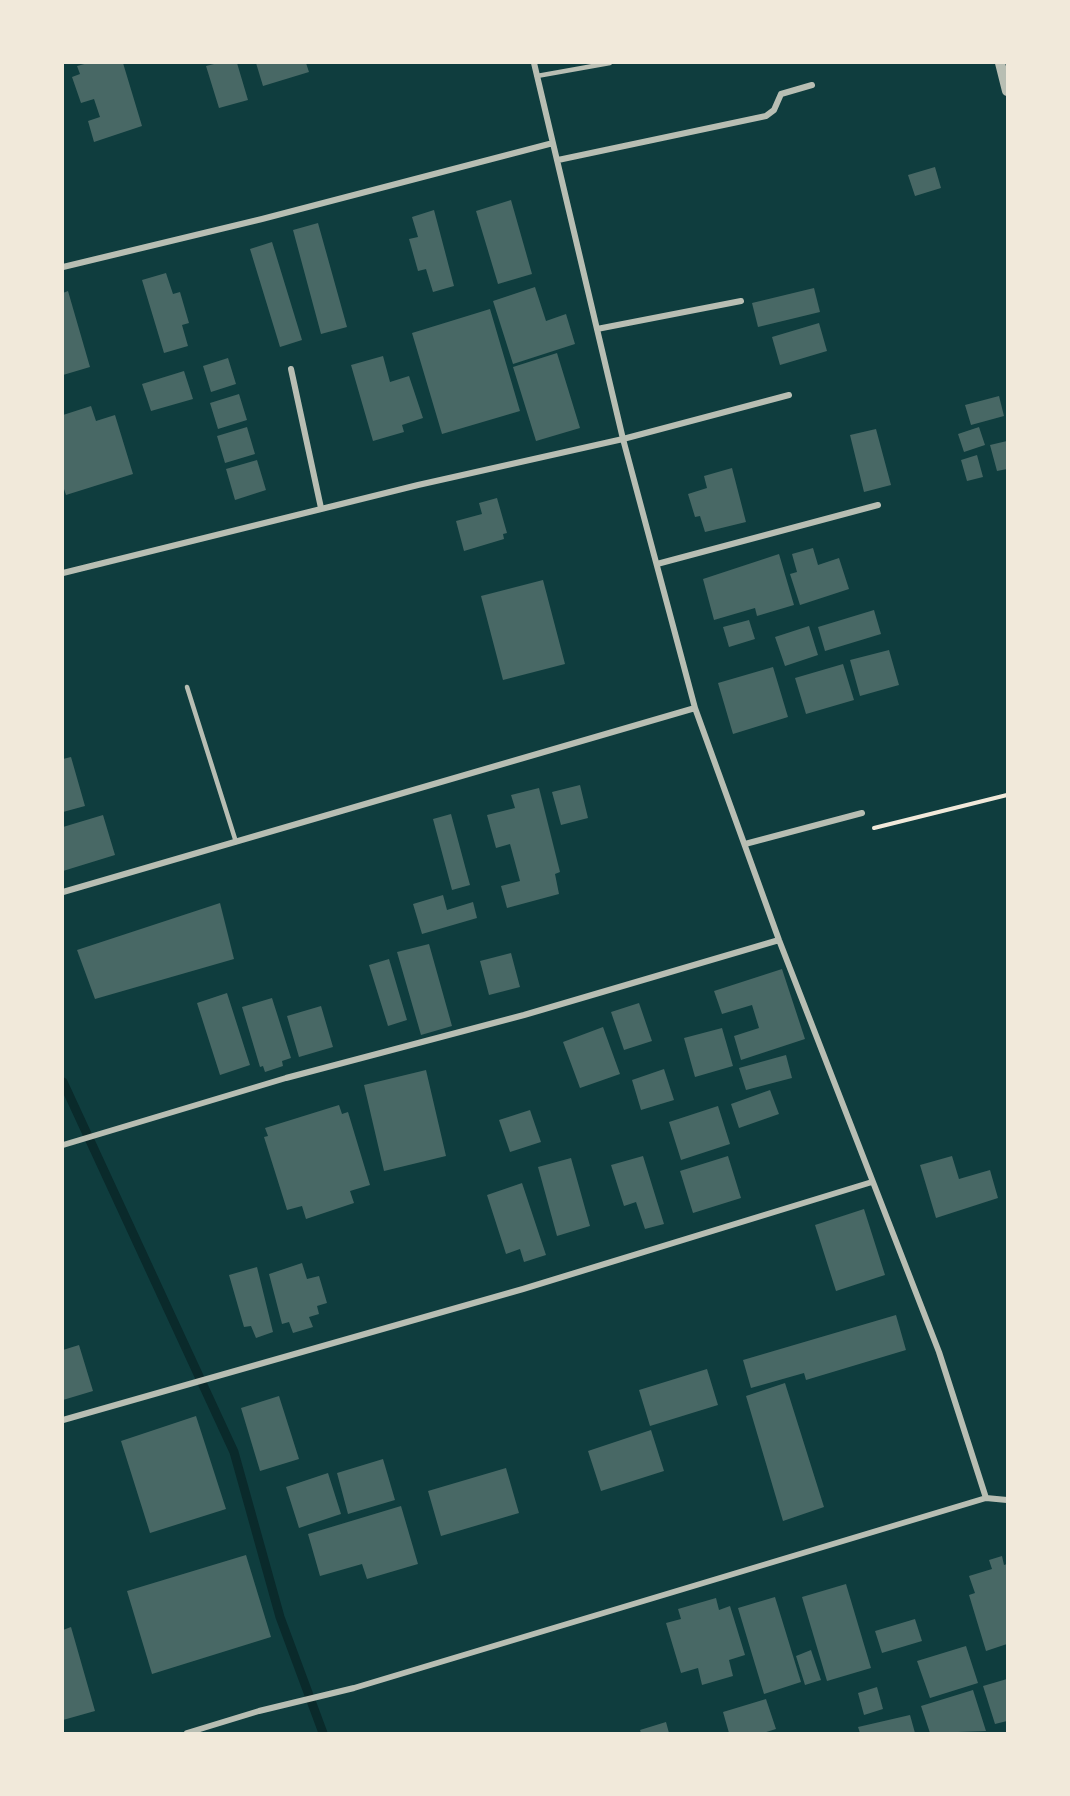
<!DOCTYPE html>
<style>
body{margin:0}
#map{position:relative;width:1070px;height:1796px;overflow:hidden;background:#0f3d3e;font-family:"Asap Condensed",sans-serif}
canvas{display:block}
.frame{position:absolute;inset:0;border:64px solid #f1e9da;pointer-events:none}
</style>
<div id="map">
<canvas width="1070" height="1796"></canvas>
<div class="frame"></div>
</div>
<script>
const g = document.querySelector('canvas').getContext('2d');
g.lineJoin = 'round';
function stroke(path, color, width, dash) { g.strokeStyle = color; g.lineWidth = width; g.lineCap = dash ? 'butt' : 'round'; g.setLineDash(dash || []); g.stroke(path); }
function fill(path, color) { g.fillStyle = color; g.fill(path, 'evenodd'); }
stroke(new Path2D(`
 M63,1082L234,1452L280,1617L323,1733`), '#0a2a2b', 9);
fill(new Path2D(`
 M88,63H123L142,126L94,142L88,121L100,117L94,99L81,103L72,77L80,74L77,66Z
 M218,63H237L248,100L219,108L206,66Z
 M256,63H306L309,72L263,86Z
 M935,167L941,188L915,196L908,175Z
 M511,200L532,274L498,284L476,211Z
 M434,210L454,286L433,292L426,269L418,271L409,239L418,237L412,217Z
 M318,223L347,327L321,334L293,230Z
 M272,242L302,340L280,347L250,249Z
 M166,273L173,294L180,292L189,323L182,325L188,346L164,353L142,280Z
 M535,287L546,321L566,314L575,344L513,364L493,301Z
 M814,288L820,312L758,327L752,303Z
 M68,291L90,367L63,375V293Z
 M490,309L520,411L442,434L412,333Z
 M819,323L827,351L780,365L772,337Z
 M557,353L580,428L536,441L513,367Z
 M383,356L390,382L409,376L423,418L402,425L404,432L373,441L351,365Z
 M228,358L236,384L211,392L203,366Z
 M184,371L193,399L151,411L142,384Z
 M239,394L247,420L218,429L210,403Z
 M999,396L1004,416L971,425L965,405Z
 M91,406L96,421L115,415L133,474L66,495L63,486V415Z
 M247,427L255,454L225,463L217,436Z
 M979,427L985,445L964,452L958,434Z
 M876,429L891,485L864,492L850,435Z
 M1007,441V469L997,471L990,445Z
 M977,455L983,477L967,481L961,460Z
 M257,460L266,490L235,500L226,469Z
 M732,468L746,522L705,532L700,516L695,517L688,494L707,488L704,476Z
 M497,498L507,533L503,534L504,539L464,551L456,521L482,514L479,503Z
 M813,548L818,565L839,558L849,589L800,605L790,574L797,572L792,554Z
 M779,554L794,605L757,616L755,608L714,620L703,579Z
 M543,580L565,664L503,680L481,596Z
 M874,610L881,634L825,651L818,627Z
 M749,620L755,639L729,647L723,627Z
 M809,626L818,655L785,666L775,637Z
 M889,650L899,685L860,696L850,660Z
 M843,664L854,700L806,714L795,678Z
 M773,667L788,717L733,734L718,683Z
 M71,757L85,806L63,812V759Z
 M580,785L588,818L561,825L552,792Z
 M539,788L560,872L555,874L559,894L507,908L501,886L520,881L510,844L496,848L487,815L515,808L511,795Z
 M451,814L470,885L452,890L433,819Z
 M103,815L115,855L63,871V827Z
 M443,895L447,910L473,902L477,918L422,934L413,904Z
 M220,903L234,959L95,999L77,950Z
 M429,944L452,1026L421,1035L397,952Z
 M511,953L520,987L489,995L480,961Z
 M389,959L407,1020L388,1026L369,965Z
 M782,969L805,1039L741,1060L734,1036L759,1028L752,1005L722,1014L714,991Z
 M227,993L250,1065L220,1075L197,1003Z
 M272,998L291,1058L282,1061L283,1066L265,1072L263,1066L260,1067L242,1007Z
 M639,1003L652,1041L624,1050L611,1012Z
 M321,1006L333,1047L299,1057L287,1016Z
 M603,1027L620,1074L580,1088L563,1042Z
 M722,1028L733,1066L695,1077L684,1038Z
 M786,1055L792,1078L746,1090L739,1068Z
 M664,1069L674,1100L641,1110L632,1080Z
 M426,1070L446,1156L384,1171L364,1085Z
 M770,1090L779,1114L739,1128L731,1104Z
 M339,1105L342,1114L348,1112L370,1185L350,1191L354,1203L306,1219L302,1206L287,1210L264,1137L268,1136L265,1128Z
 M718,1106L730,1144L681,1160L669,1122Z
 M530,1110L541,1142L510,1152L499,1120Z
 M643,1156L664,1224L645,1229L636,1202L624,1206L611,1165Z
 M728,1156L741,1198L693,1213L680,1171Z
 M952,1156L959,1179L990,1170L998,1198L936,1218L920,1165Z
 M571,1158L590,1226L557,1236L538,1167Z
 M522,1183L546,1255L524,1262L520,1249L506,1254L487,1195Z
 M864,1209L885,1275L836,1291L815,1225Z
 M302,1263L307,1279L319,1276L327,1303L317,1306L319,1314L309,1317L313,1327L293,1333L289,1322L282,1324L269,1274Z
 M257,1267L273,1332L256,1338L251,1326L244,1327L229,1275Z
 M896,1315L906,1350L806,1380L804,1373L751,1388L743,1360Z
 M79,1345L93,1391L63,1400V1350Z
 M707,1369L718,1405L650,1426L639,1390Z
 M785,1383L824,1507L783,1521L746,1396Z
 M279,1396L299,1459L260,1471L241,1408Z
 M196,1416L226,1509L150,1533L121,1441Z
 M651,1430L664,1471L601,1491L588,1451Z
 M383,1459L395,1500L348,1514L337,1473Z
 M506,1468L519,1513L441,1536L428,1491Z
 M328,1473L341,1514L299,1528L286,1487Z
 M401,1506L418,1564L367,1579L362,1564L320,1576L308,1534Z
 M246,1555L271,1637L152,1674L127,1591Z
 M1002,1556L1004,1565L1007,1564V1644L986,1651L969,1595L975,1593L969,1576L992,1569L989,1560Z
 M846,1584L871,1668L827,1681L802,1597Z
 M775,1597L801,1682L764,1694L738,1608Z
 M716,1598L719,1610L730,1606L745,1655L729,1660L733,1676L702,1685L698,1668L681,1673L666,1623L681,1619L678,1609Z
 M915,1619L922,1641L882,1653L875,1631Z
 M71,1627L95,1711L63,1720V1630Z
 M966,1646L978,1683L930,1698L917,1661Z
 M811,1650L821,1680L805,1685L796,1656Z
 M1007,1679V1721L995,1724L983,1686Z
 M877,1687L883,1709L864,1715L858,1693Z
 M973,1690L986,1731L930,1733L921,1706Z
 M766,1699L776,1729L763,1733H729L723,1712Z
 M910,1715L915,1733H860L858,1727Z
 M666,1722L669,1733H641L640,1730Z`), '#486865');
stroke(new Path2D(`
 M874,828L1007,795`), '#f1e9da', 4);
stroke(new Path2D(`
 M537,76L610,63
 M187,687L236,842`), '#b8beb3', 4.5);
stroke(new Path2D(`
 M534,63L623,439L695,708L779,940L939,1352L986,1498
 M558,160L766,116L774,110L781,94L812,85
 M63,267L262,219L553,143
 M597,329L741,301
 M291,369L321,508
 M657,564L878,505
 M63,573L418,485L623,439L789,395
 M745,844L862,813
 M63,892L695,708
 M63,1145L286,1078L524,1015L779,940
 M63,1420L523,1289L872,1182
 M187,1733L259,1711L354,1688L986,1498L1007,1500`), '#b8beb3', 6);
stroke(new Path2D(`
 M1000,63L1007,91`), '#b8beb3', 10);
</script>
